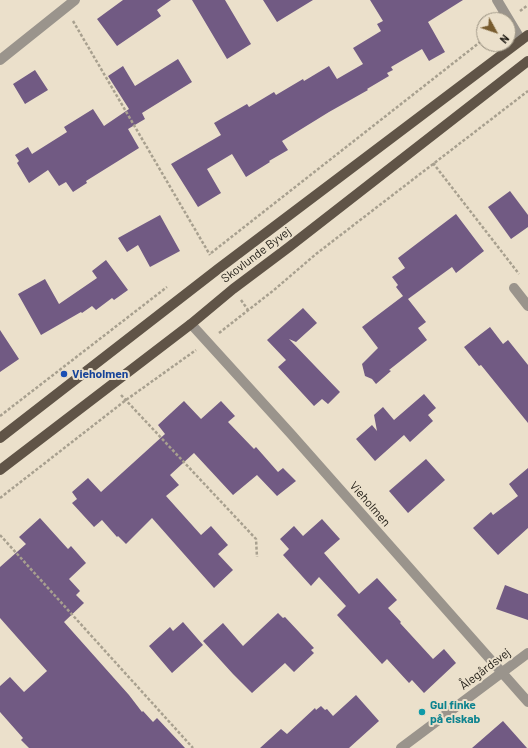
<!DOCTYPE html>
<meta charset="utf-8">
<style>
body{margin:0}
#map{position:relative;width:528px;height:748px;overflow:hidden;background:#ebe0cb;font-family:Barlow,sans-serif}
canvas{display:block}
.north{position:absolute;left:476px;top:12px;width:40px;height:40px;box-sizing:border-box;background:#ebe0cb;border:1px solid #999181;border-radius:50%;rotate:130deg;font-size:11px;font-weight:700;line-height:16px;text-align:center;color:#1e1a13}
.north::after{content:'';display:block;margin:auto;width:14px;height:18px;background:#785c2f;clip-path:polygon(50% 0,100% 100%,50% 72%,0 100%)}
</style>
<div id="map">
<canvas width="528" height="748"></canvas>
<div class="north">N</div>
</div>
<script>
const g = document.querySelector('canvas').getContext('2d');
g.lineJoin = 'round';
function fill(path, color) { g.fillStyle = color; g.fill(path, 'evenodd'); }
function stroke(path, color, width, dash) { g.strokeStyle = color; g.lineWidth = width; g.lineCap = dash ? 'butt' : 'round'; g.setLineDash(dash || []); g.stroke(path); }
function label(font, color, halo, rows, align = 'center') {
  g.font = font + ' Barlow,sans-serif'; g.lineWidth = 4; g.setLineDash([]); g.textBaseline = 'middle'; g.strokeStyle = halo; g.fillStyle = color; for (const [text, x, y, turn = 0] of rows) {
    g.save(); g.translate(x, y); g.rotate((+turn || 0) * Math.PI / 180); g.textAlign = isNaN(turn) ? turn : align; if (halo) g.strokeText(text, 0, 0); g.fillText(text, 0, 0); g.restore();
  }
}
fill(new Path2D(`
 M123,0H171L157,10L161,16L117,46L97,19Z
 M192,0H225L251,44L227,59Z
 M263,0H313L277,22Z
 M370,0H463L428,22L445,52L429,61L422,49L391,67L393,70L387,73L389,76L367,89L368,90L329,112L282,141L288,150L269,161L270,162L246,177L232,154L207,169L221,193L198,207L171,164L221,135L214,123L247,104L249,107L274,92L276,95L303,79L304,81L329,66L337,79L363,64L353,48L381,31L377,24L383,21Z
 M178,59L192,82L142,113L145,119L128,129L139,148L86,181L87,183L73,192L66,182L59,186L48,170L29,183L17,163L19,161L15,155L28,147L32,154L67,132L64,127L93,109L104,126L129,109L108,76L123,66L135,86Z
 M35,70L48,90L25,104L13,84Z
 M510,191L528,215V227L511,239L488,207Z
 M456,214L484,251L456,273L452,267L408,299L426,322L418,328L427,340L389,370L391,371L376,384L372,379L365,376L362,364L378,348L362,327L403,296L396,287L398,285L392,277L405,268L398,258Z
 M160,215L180,251L150,267L138,245L127,252L118,238Z
 M106,260L128,290L114,300L112,298L96,310L92,306L82,313L81,312L41,335L18,294L45,279L59,304L97,278L92,271Z
 M303,308L317,323L296,342L289,339L340,392L328,404L322,399L314,406L278,367L286,360L267,340Z
 M490,327L503,344L508,340L528,365V423L481,365L479,366L464,347Z
 M0,330L19,359L0,372Z
 M424,394L436,408L428,415L433,421L410,442L404,435L375,461L356,439L372,425L377,431L374,415L383,407L394,420Z
 M184,401L201,419L221,401L235,416L228,422L254,449L256,447L278,472L283,468L296,481L277,496L257,475L233,495L194,453L170,475L179,485L166,496L201,535L211,526L228,545L218,554L233,570L214,588L152,518L126,544L118,536L117,537L102,520L94,527L72,503L77,499L72,492L88,478L101,492L165,434L158,425Z
 M426,459L445,480L408,513L389,491Z
 M528,468V528L498,555L473,528L491,512L493,515L518,496L509,484Z
 M40,518L68,549L71,546L86,563L69,579L80,591L76,595L84,603L64,622L129,695L142,712L143,711L153,722L157,718L185,748H29L21,740L23,738L0,712V686L10,677L24,692L47,671L0,618V567L26,544L19,537Z
 M322,519L340,539L324,553L359,594L377,578L397,600L388,608L401,622L400,623L433,659L444,649L456,663L424,693L412,680L409,683L387,659L382,664L337,615L346,606L319,577L311,586L283,555L289,549L280,539L294,526L303,536Z
 M505,585L528,594V620L496,609Z
 M278,613L283,618L285,617L314,648L311,650L314,653L294,672L285,663L252,693L233,674L203,641L223,623L243,646Z
 M183,622L203,645L172,673L149,646L170,627L173,631Z
 M356,695L379,721L349,748H260L281,729L287,734L315,708L316,710L321,706L325,710L327,709L333,716Z
 M503,721L527,748H472Z`), '#715a83');
stroke(new Path2D(`
 M520,11L528,5
 M73,21L210,255
 M433,163L519,274
 M211,253L484,39
 M241,300L248,310
 M219,333L274,290L316,254L528,91
 M121,395L256,539L257,557
 M0,416L167,287
 M0,498L126,400L196,350
 M0,535L193,748`), '#a8a08f', 2.5, [3, 2]);
stroke(new Path2D(`
 M497,0L521,40
 M0,60L75,0
 M514,288L528,306
 M191,324L291,434L528,702
 M401,748L528,653`), '#9a948c', 10);
stroke(new Path2D(`
 M0,438L218,269L528,35
 M0,470L191,324L233,289L289,247L528,61`), '#605447', 10);
for (const [x, y, r, color] of [
 [64,374,4,"#1a4fb4"],
 [422,712,4,"#0f9aa8"]
]) { const dot = new Path2D(); dot.arc(x, y, r, 0, 2 * Math.PI); g.fillStyle = color; g.fill(dot); stroke(dot, '#ebe0cb', 1.5); }
label('12px', '#1e1a13', '#ebe0cb', [
 ["Skovlunde Byvej",256,255,-37],
 ["Vieholmen",370,504,49],
 ["Ålegårdsvej",485,669,-37]
]);
label('bold 12px', '#164399', '#ebe0cb', [
 ["Vieholmen",72,374]
], 'left');
label('bold 12px', '#0d838f', '#ebe0cb', [
 ["Gul finke",430,705],
 ["på elskab",430,719]
], 'left');
</script>
